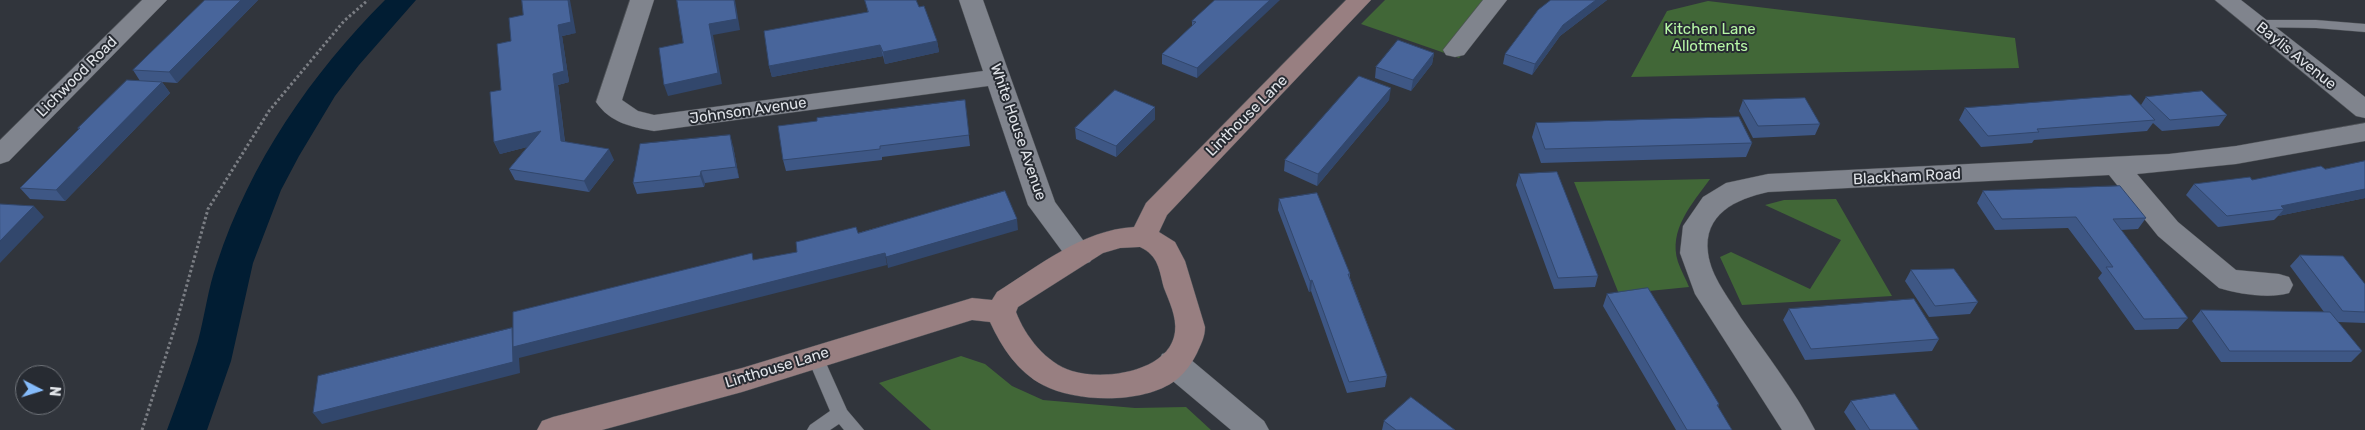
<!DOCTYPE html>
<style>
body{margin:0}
#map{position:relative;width:2365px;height:430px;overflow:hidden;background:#31353c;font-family:Rubik,sans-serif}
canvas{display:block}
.north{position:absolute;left:15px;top:365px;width:50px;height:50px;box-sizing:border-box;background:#272b32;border:1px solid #71757b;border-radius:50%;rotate:95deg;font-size:14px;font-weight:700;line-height:20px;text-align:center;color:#e1e4e9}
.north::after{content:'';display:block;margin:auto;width:18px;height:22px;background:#85bbfb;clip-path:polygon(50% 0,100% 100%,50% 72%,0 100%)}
</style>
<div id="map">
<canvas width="2365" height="430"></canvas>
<div class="north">N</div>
</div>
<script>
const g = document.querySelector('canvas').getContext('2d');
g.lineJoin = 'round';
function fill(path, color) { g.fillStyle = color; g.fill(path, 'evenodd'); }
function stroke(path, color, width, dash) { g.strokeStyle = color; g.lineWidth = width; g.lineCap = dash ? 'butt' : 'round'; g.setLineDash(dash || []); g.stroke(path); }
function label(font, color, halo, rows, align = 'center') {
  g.font = font + ' Rubik,sans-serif'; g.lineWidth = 4; g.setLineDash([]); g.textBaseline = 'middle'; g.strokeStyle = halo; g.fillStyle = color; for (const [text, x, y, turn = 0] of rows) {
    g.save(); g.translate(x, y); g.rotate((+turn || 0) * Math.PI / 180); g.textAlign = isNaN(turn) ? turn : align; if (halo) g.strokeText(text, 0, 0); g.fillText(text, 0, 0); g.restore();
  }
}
fill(new Path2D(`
 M1385,0H1505L1459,58L1361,24Z
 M1708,1L2015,38L2019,68L1631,77L1667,11Z
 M1710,179C1692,204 1668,230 1678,262C1681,271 1686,279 1689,287L1619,294L1574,182Z
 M1836,199L1892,296L1742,305L1720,257L1731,252L1810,289L1841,240L1765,205L1784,200Z
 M961,356L985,364L1012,386L1043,400L1135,408L1186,407L1211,430H931L879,383Z`), '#416737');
fill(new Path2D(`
 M385,0H416L359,65L335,96L299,156L281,190L253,263L231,361L207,430H167C178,400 189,371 198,341C205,315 208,288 217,263C250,163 311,74 385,0Z`), '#011d33');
const lane = new Path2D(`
 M2256,20H2316L2365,24V32L2316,28L2251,27L2250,24Z
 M815,350L821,352L847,410L864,430H844L839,424L830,430H807L810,425L830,411L807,357L809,352Z`);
const street = new Path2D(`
 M142,0H167L9,161L0,164V140Z
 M630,0H654L622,100L638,111L654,115L983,71L959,0H983L1055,202L1094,255L1090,262L1080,265L1070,262L1028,205L988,86L654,131C632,127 610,123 596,102Z
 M1483,0H1507L1464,55L1455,57L1446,55L1443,50Z
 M2215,0H2241L2365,97V118L2356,116Z
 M2365,123V141L2236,164L2137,174L2178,222L2236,270L2279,274L2289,277L2293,285L2289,293C2269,299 2239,294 2219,288L2158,236L2109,175L1768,192C1736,199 1703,214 1708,253C1711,277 1729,298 1741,318C1766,354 1795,391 1815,430H1782L1695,294L1680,253L1683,226L1703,197L1726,183L1768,174L2169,154L2236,146Z
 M1173,351L1184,354L1264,421L1269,430H1231L1162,372L1158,363L1162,354Z`);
const secondary = new Path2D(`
 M1346,0H1371L1167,215L1159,232L1175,242L1185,261L1205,327C1205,337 1201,344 1197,353C1192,363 1185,373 1176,380C1145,404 1077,403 1043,385C1018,372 1002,348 990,322L972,320L742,392L602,430H537L542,421L553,417L742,368L972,298L992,300L997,292C1039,266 1082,230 1134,227L1146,203ZM1140,247C1159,256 1159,270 1164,288C1169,301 1177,317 1175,332C1170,372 1103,381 1072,371C1046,363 1025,336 1016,312L1018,307L1103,253L1120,248Z`);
stroke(lane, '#4d5156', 1);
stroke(street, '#4d5156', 1);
stroke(secondary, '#4d5156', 1);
stroke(new Path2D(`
 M142,430L176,324L208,209L269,111L344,21L368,0`), '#7b7e84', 3, [2.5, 2.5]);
fill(lane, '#80848d');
fill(street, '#80848d');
fill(secondary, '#987f81');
fill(new Path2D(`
 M205,0H258L177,83L162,82L170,93L65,201L30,199L20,188L79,130L78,128L140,81L133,70Z
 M865,0H916L919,7L937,41L939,52L885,64L883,56L772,77L769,66L868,12Z
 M1215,0L1197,78L1162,64V54L1192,26V21Z
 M1551,0H1607L1560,36L1532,75L1503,64L1505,54Z
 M576,33L562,36L569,82L558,85L565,142L614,160L589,192L515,180L509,169L527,147L500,154L494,142L501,90L511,41Z
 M1434,53L1432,64L1411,91L1375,78L1376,67Z
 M2146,97L2227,115L2219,126L2162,131L2153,123L2147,131L2034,140L2032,143L1981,147L1959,120L1965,108L2141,105Z
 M1389,100L1317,186L1284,171L1285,160Z
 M1743,100L1820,124L1815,135L1753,138L1739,111Z
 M1155,107V119L1116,157L1076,139L1075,128Z
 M966,111L970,146L882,157V160L786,171L783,160Z
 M1536,123L1752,143L1746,157L1541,163L1532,137Z
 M733,146L739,178L705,183L704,187L637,194L633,183Z
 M1519,174L1598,276L1595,287L1554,289L1516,185Z
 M2194,184L2365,198L2278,216L2274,220L2218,227L2186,195Z
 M1983,191L2146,218L2138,229L2121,230L2188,318L2178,329L2135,330L2098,278L2102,273L2068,228L1995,230L1977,203Z
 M1279,199L1350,274V278L1387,376L1385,387L1347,393L1311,291L1309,292L1278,210Z
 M2300,255L2365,284V323L2338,322L2362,351L2351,362H2221L2192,321L2201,310L2324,312L2290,266Z
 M1911,270L1978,302L1970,314L1929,317L1905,281Z
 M1607,294L1719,404L1718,407L1732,430H1676L1603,306Z
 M1789,309L1939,339L1932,351L1805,360L1783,320Z
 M1851,401L1919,430H1856L1844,412Z
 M1384,421L1455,430H1382Z`), '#3e5785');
fill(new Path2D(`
 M241,0H258L177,83L169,72Z
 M568,0H570L576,33L562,36L569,82L558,85L566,152L561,141L553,74L558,25Z
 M734,0H735L740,30L713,35L722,84L668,96L664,85L709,24Z
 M1270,0H1280L1197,78V68Z
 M1596,0H1607L1560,36L1532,75L1535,64L1563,25Z
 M937,41L939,52L885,64L883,52Z
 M880,45L883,56L772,77L769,66Z
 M1434,53L1432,64L1411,91L1413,80Z
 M162,82L170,93L65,201L56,190Z
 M1391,88L1389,100L1317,186L1318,174Z
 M1155,107V119L1116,157V146Z
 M541,131L546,142L500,154L494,142Z
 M730,135L733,146L739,178L736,167Z
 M609,149L614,160L589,192L584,181Z
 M701,171L705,183L704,187L700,176Z
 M2365,189V198L2278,216L2284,209L2281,206Z
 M34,206L44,217L0,263V241Z
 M1017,219L1018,230L888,268L886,257Z
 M885,253L887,265L519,358L520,373L322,424L313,413L512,328Z
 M1312,280L1311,291L1309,292L1310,281Z`), '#32476c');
const building = new Path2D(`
 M205,0H241L169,72L133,70Z
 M522,0H568L571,22L558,25L564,71L553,74L561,141L609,149L584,181L509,169L541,131L494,142L490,92L501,90L497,44L511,41L509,18L523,15Z
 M677,0H734L737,19L709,24L718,73L664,85L659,48L683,43Z
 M865,0H916L919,7L924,6L937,41L883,52L880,45L769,66L764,31L868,12Z
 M1215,0H1270L1197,68L1162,54L1196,22L1192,21Z
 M1551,0H1596L1563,25L1535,64L1505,54L1538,10Z
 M1398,40L1434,53L1413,80L1376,67Z
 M1359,76L1391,88L1318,174L1285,160Z
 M127,80L162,82L56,190L20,188L80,128H78Z
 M1115,90L1155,107L1116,146L1075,128Z
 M2202,91L2227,115L2170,120L2146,97Z
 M2131,95L2155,120L2037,129L2039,132L1988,136L1965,108Z
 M1805,98L1820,124L1758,126L1743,100Z
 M965,100L969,135L880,146V149L783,160L778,126L817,121V118Z
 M1739,117L1752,143L1545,149L1536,123Z
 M730,135L736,167L701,171L700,176L633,183L640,144Z
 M2365,161V189L2281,206L2284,209L2227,216L2194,184L2250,177L2252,180L2321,166L2325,169Z
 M1557,172L1598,276L1558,278L1519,174Z
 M2120,186L2146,218L2113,219L2188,318L2144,319L2106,267H2113L2076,217L2002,219L1983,191Z
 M1005,191L1017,219L886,257L885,253L513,347V312L752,253L753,260L797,252L796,242L856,227L858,233Z
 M1317,193L1350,274H1348L1387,376L1349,382L1312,280L1310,281L1279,199Z
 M0,204L34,206L0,241Z
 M2300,255L2343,256L2365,284V312L2343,311Z
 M1954,269L1978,302L1935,306L1911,270Z
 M1648,288L1719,404L1717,405L1732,430H1687L1607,294Z
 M1914,299L1939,339L1811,349L1789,309Z
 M2201,310L2330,312L2362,351H2230Z
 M512,328L513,362L313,413L318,376Z
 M1895,394L1919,430H1870L1851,401Z
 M1411,397L1455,430H1396L1384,421Z`);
fill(building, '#48659b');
stroke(building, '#32476c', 1);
label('15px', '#b7f6a6', '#272b32', [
 ["Kitchen Lane",1710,30],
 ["Allotments",1710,47]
]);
label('15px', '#e1e4e9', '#272b32', [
 ["Baylis Avenue",2296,56,39],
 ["Lichwood Road",77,77,-45],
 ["Johnson Avenue",748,111,-8],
 ["Linthouse Lane",1247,116,-45],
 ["White House Avenue",1018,132,71],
 ["Blackham Road",1907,177,-3],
 ["Linthouse Lane",777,368,-17]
]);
</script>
